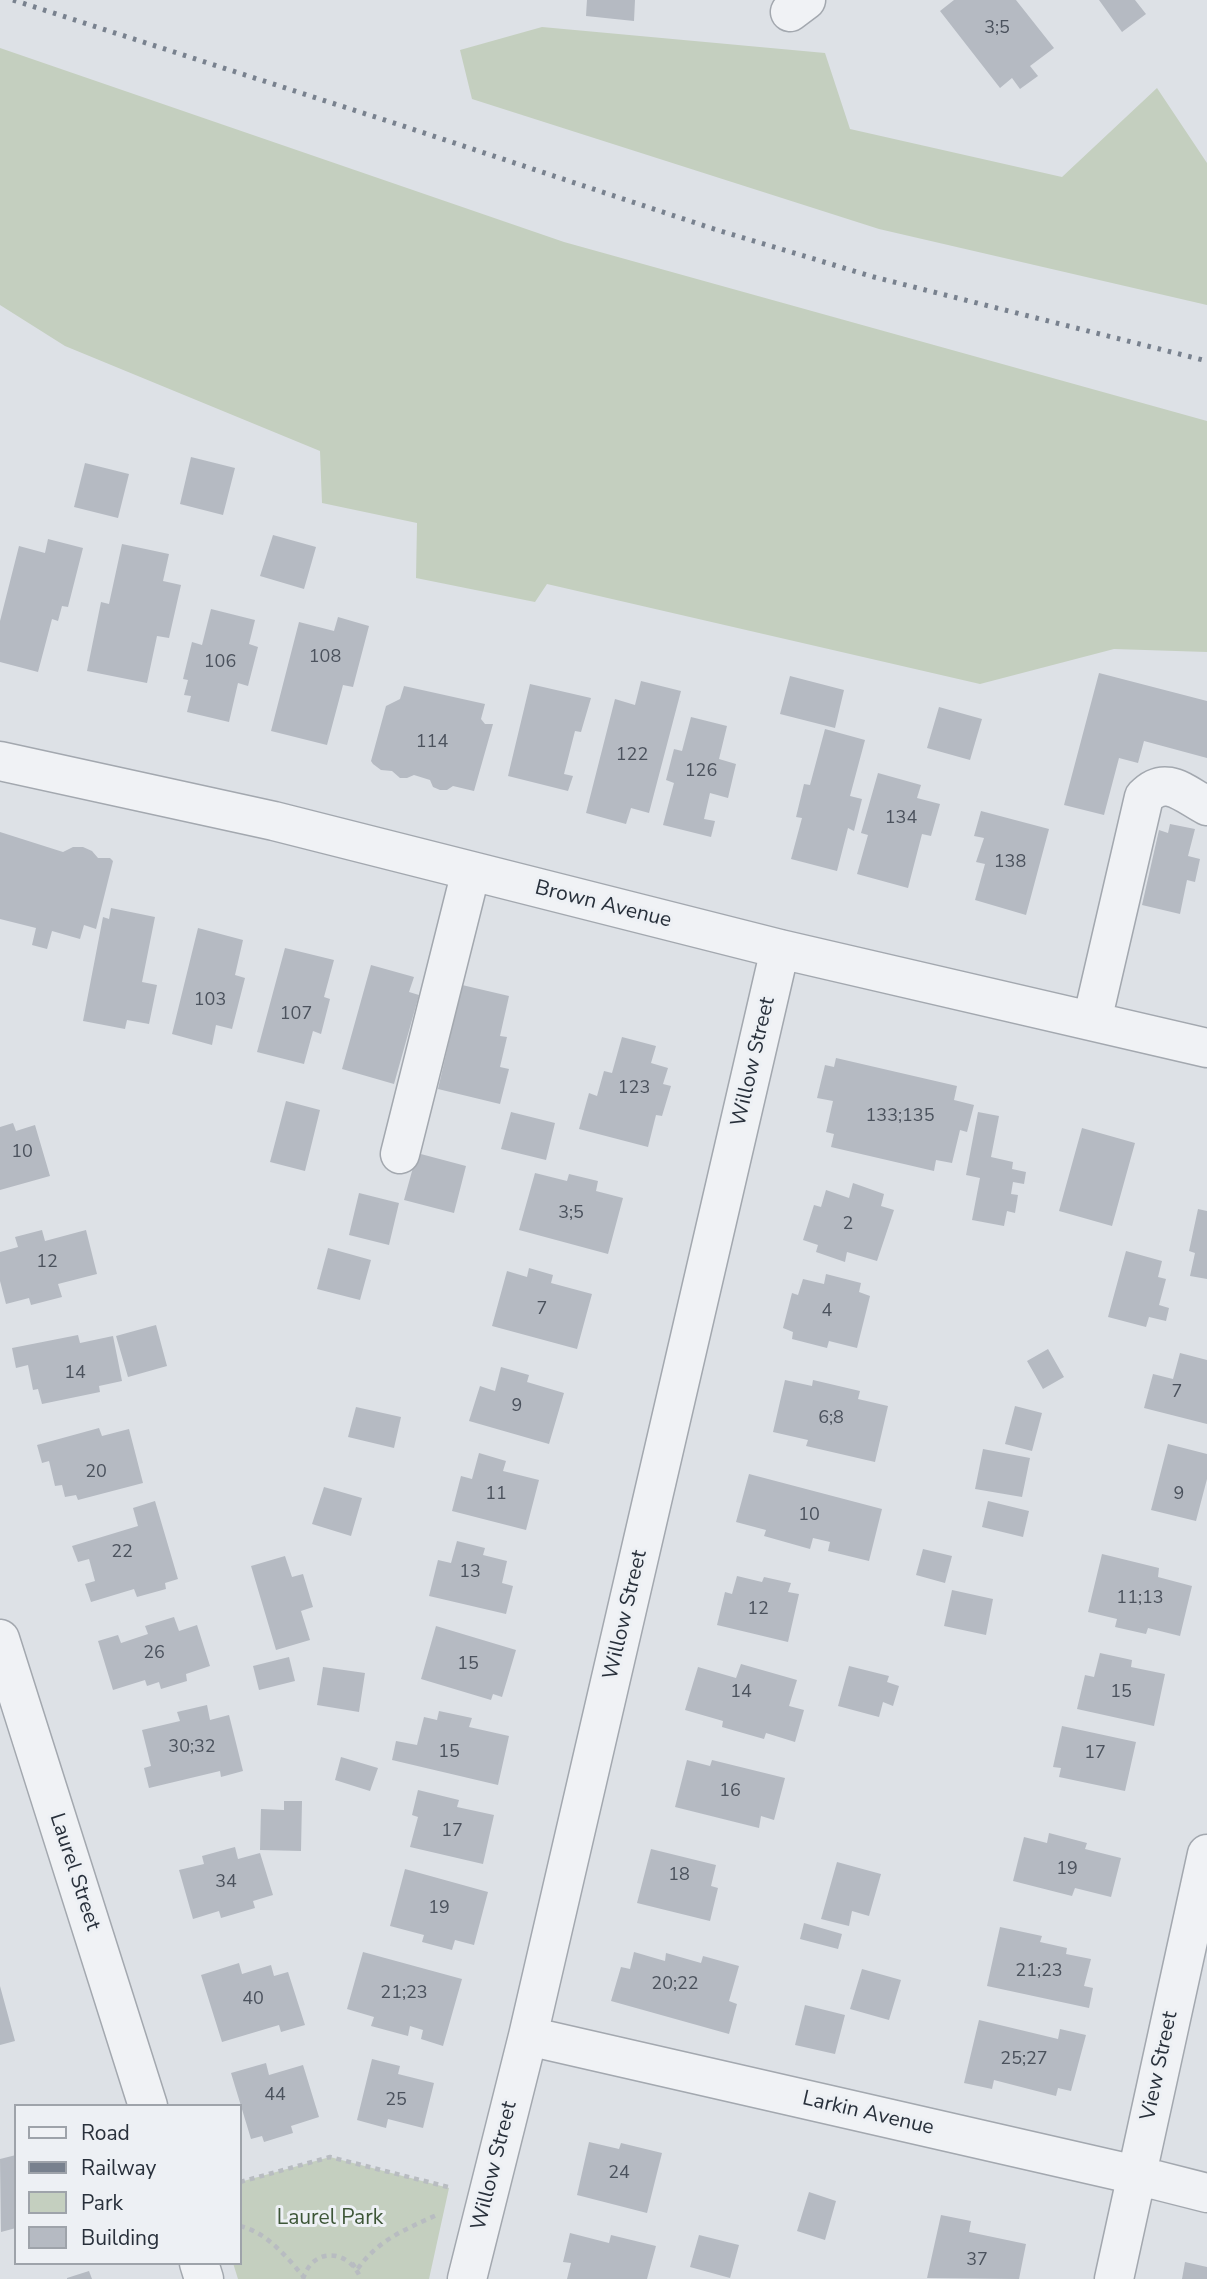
<!DOCTYPE html>
<style>
body{margin:0}
#map{position:relative;width:1207px;height:2279px;overflow:hidden;background:#dde1e6;font-family:"Nunito Sans",sans-serif}
canvas{display:block}
.legend{position:absolute;left:14px;top:2104px;width:228px;height:161px;box-sizing:border-box;background:#edf0f4;border:2px solid #9ea3aa;margin:0;padding:9px 12px;list-style:none;font-size:21px;color:#28303b}
.legend li{display:flex;align-items:center;gap:14px;height:35px}
.legend b{width:35px;border:2px solid #9ea3aa}
</style>
<div id="map">
<canvas width="1207" height="2279"></canvas>
<ul class="legend">
<li><b style="height:9px;background:#f0f2f5"></b>Road</li>
<li><b style="height:9px;background:#78818e"></b>Railway</li>
<li><b style="height:19px;background:#c4cfbf"></b>Park</li>
<li><b style="height:19px;background:#b5bac2"></b>Building</li>
</ul>
</div>
<script>
const g = document.querySelector('canvas').getContext('2d');
g.lineJoin = 'round';
function fill(path, color) { g.fillStyle = color; g.fill(path, 'evenodd'); }
function stroke(path, color, width, dash) { g.strokeStyle = color; g.lineWidth = width; g.lineCap = dash ? 'butt' : 'round'; g.setLineDash(dash || []); g.stroke(path); }
function label(font, color, halo, rows, align = 'center') {
  g.font = font + ' "Nunito Sans",sans-serif'; g.lineWidth = 6; g.setLineDash([]); g.textBaseline = 'middle'; g.strokeStyle = halo; g.fillStyle = color; for (const [text, x, y, turn = 0] of rows) {
    g.save(); g.translate(x, y); g.rotate((+turn || 0) * Math.PI / 180); g.textAlign = isNaN(turn) ? turn : align; if (halo) g.strokeText(text, 0, 0); g.fillText(text, 0, 0); g.restore();
  }
}
fill(new Path2D(`
 M542,27L825,53L850,129L1062,177L1157,88L1207,163V305L879,229L472,99L460,50Z
 M0,48L564,242L1207,421V652L1114,649L980,684L547,584L535,602L416,578L417,523L322,503L320,451L65,346L0,305Z
 M330,2157L449,2188L429,2279H238L233,2263H240V2182Z`), '#c4cfbf');
fill(new Path2D(`
 M587,0H635L634,21L586,16Z
 M954,0H1016L1054,48L1030,66L1038,76L1020,89L1012,78L1000,88L940,11Z
 M1099,0H1135L1146,14L1122,32Z
 M191,457L235,468L223,515L180,504Z
 M85,463L129,474L118,518L74,507Z
 M273,535L316,547L304,589L260,576Z
 M48,539L83,548L68,607L62,606L58,621L52,619L38,672L0,662V621L19,546L45,553Z
 M122,544L169,554L163,581L181,585L169,638L157,636L147,683L87,671L101,602L109,604Z
 M211,609L255,620L249,644L258,647L248,686L238,683L229,722L187,712L191,696L184,695L188,680L183,679L192,642L202,645Z
 M338,617L369,626L353,687L343,685L327,745L271,731L299,622L334,631Z
 M1099,673L1207,701V758L1144,741L1138,763L1119,758L1104,815L1064,805Z
 M790,676L844,690L835,728L780,714Z
 M641,681L681,691L649,813L631,808L626,824L586,813L615,699L635,705Z
 M530,684L591,698L581,732L575,731L564,774L573,776L568,791L508,776Z
 M404,686L485,704L481,719L485,724H493L474,791L453,786L447,790H440L433,787L430,780L414,775L407,778H400L392,771L381,770L373,764L371,761L386,706L400,699Z
 M939,707L982,719L970,760L927,748Z
 M691,717L727,726L719,759L736,764L728,798L710,793L704,819L715,821L711,837L663,825L674,783L666,780L674,749L682,751Z
 M825,729L865,740L850,796L862,799L854,831L848,828L837,871L791,859L802,818L796,817L804,784L810,785Z
 M878,773L921,785L917,798L940,804L931,836L922,834L908,888L857,874L868,835L861,833Z
 M981,811L1049,829L1026,915L975,900L985,864L976,862L984,838L974,836Z
 M1170,824L1195,829L1188,856L1200,859L1195,882L1187,880L1180,914L1142,905L1159,830L1168,833Z
 M0,832L63,852L73,847H83L92,851L98,858H110L113,861L96,929L84,925L80,939L52,931L47,949L32,945L36,928L0,919Z
 M111,908L155,917L142,982L157,985L149,1024L127,1020L125,1029L83,1021L103,917L109,919Z
 M198,928L243,940L235,975L245,978L232,1029L216,1025L212,1045L172,1034Z
 M285,948L334,960L324,997L330,999L321,1034L313,1031L304,1064L257,1052Z
 M371,965L414,977L409,992L419,995L394,1084L342,1069Z
 M462,985L509,996L500,1036L507,1037L500,1067L509,1069L500,1104L438,1089Z
 M622,1037L656,1046L651,1063L668,1068L663,1084L671,1086L662,1116L656,1115L648,1147L579,1129L589,1093L597,1096L604,1071L612,1073Z
 M836,1058L957,1086L954,1100L974,1105L967,1132L960,1130L952,1163L936,1160L934,1171L831,1147L834,1134L826,1132L833,1101L817,1098L825,1065L834,1067Z
 M286,1101L320,1110L305,1171L270,1162Z
 M511,1112L555,1123L546,1160L501,1149Z
 M978,1112L999,1116L991,1157L1013,1162L1012,1169L1026,1172L1024,1184L1013,1182L1011,1194L1018,1195L1015,1213L1007,1211L1004,1226L972,1220L980,1178L966,1175Z
 M13,1123L16,1131L35,1125L50,1176L0,1190V1127Z
 M1082,1128L1135,1143L1112,1226L1059,1211Z
 M417,1153L466,1166L454,1213L404,1200Z
 M535,1173L567,1181L569,1174L598,1181L596,1191L623,1198L608,1254L519,1230Z
 M853,1183L884,1194L881,1206L894,1210L877,1261L847,1252L845,1262L816,1252L818,1245L803,1240L814,1205L821,1207L826,1190L849,1198Z
 M359,1193L399,1203L389,1245L349,1235Z
 M1198,1209L1207,1211V1279L1190,1276L1195,1253L1189,1251Z
 M42,1230L45,1241L86,1230L97,1274L58,1284L62,1297L31,1305L29,1298L6,1304L0,1281V1252L18,1247L15,1237Z
 M328,1248L371,1260L360,1300L317,1289Z
 M1126,1251L1162,1261L1158,1277L1166,1279L1159,1305L1169,1308L1166,1321L1149,1317L1146,1327L1108,1317Z
 M529,1268L553,1275L551,1283L592,1294L577,1349L492,1326L507,1271L527,1277Z
 M826,1274L861,1283L859,1292L870,1296L857,1348L829,1341L827,1348L792,1339L793,1332L783,1328L792,1293L798,1295L803,1279L824,1284Z
 M156,1325L167,1366L128,1377L116,1336Z
 M78,1335L80,1343L113,1336L122,1381L99,1386L100,1392L42,1404L38,1389L33,1390L28,1365L16,1368L12,1348Z
 M1048,1349L1064,1377L1043,1389L1027,1361Z
 M1180,1353L1207,1360V1424L1144,1408L1153,1374L1173,1379Z
 M501,1367L529,1375L527,1382L564,1393L549,1444L469,1421L480,1386L495,1391Z
 M785,1380L812,1386L813,1380L860,1391L858,1399L888,1406L875,1462L806,1446L808,1440L773,1432Z
 M1015,1406L1042,1413L1032,1451L1005,1444Z
 M356,1407L401,1417L394,1448L348,1437Z
 M99,1428L102,1436L129,1429L143,1483L78,1500L76,1495L65,1497L62,1485L55,1486L49,1461L42,1463L37,1445Z
 M1168,1444L1207,1454V1479L1196,1521L1151,1510Z
 M983,1449L1030,1458L1022,1497L975,1489Z
 M479,1453L506,1461L503,1471L539,1480L526,1530L452,1511L461,1476L472,1479Z
 M749,1474L882,1509L869,1561L828,1551L830,1542L813,1538L810,1549L764,1536L766,1530L736,1522Z
 M324,1487L362,1498L351,1536L312,1524Z
 M155,1501L178,1579L165,1583L166,1589L137,1597L134,1589L91,1602L85,1584L95,1581L89,1559L78,1562L72,1546L138,1526L133,1508Z
 M988,1501L1029,1511L1023,1537L982,1527Z
 M457,1541L485,1548L483,1555L507,1561L502,1583L513,1586L506,1614L429,1596L438,1560L451,1563Z
 M923,1549L952,1556L945,1583L916,1575Z
 M1102,1554L1159,1568L1158,1577L1192,1586L1180,1636L1148,1628L1146,1634L1115,1627L1117,1619L1088,1612Z
 M285,1556L292,1577L303,1574L313,1607L301,1611L310,1640L276,1650L251,1566Z
 M737,1576L762,1582L764,1577L791,1583L788,1592L799,1594L788,1642L717,1625L725,1592L732,1594Z
 M952,1590L993,1599L986,1635L944,1626Z
 M174,1617L179,1631L197,1625L210,1666L186,1674L187,1681L161,1689L159,1682L147,1686L145,1680L113,1690L98,1641L118,1635L121,1643L148,1634L145,1626Z
 M436,1626L516,1650L502,1697L493,1694L491,1700L421,1679Z
 M1100,1653L1132,1660L1131,1667L1165,1674L1154,1726L1077,1709L1085,1675L1094,1677Z
 M289,1657L295,1681L259,1690L253,1666Z
 M741,1664L797,1680L789,1706L804,1710L795,1742L766,1733L764,1739L722,1727L723,1721L685,1710L698,1667L736,1678Z
 M849,1666L889,1676L887,1682L899,1686L893,1706L883,1702L879,1717L838,1706Z
 M323,1667L365,1673L359,1712L317,1705Z
 M207,1705L210,1720L229,1715L243,1771L221,1777L220,1771L149,1788L144,1768L151,1766L142,1730L180,1721L177,1712Z
 M439,1711L472,1718L469,1727L509,1736L498,1785L392,1760L396,1741L417,1745L424,1717L437,1720Z
 M1062,1726L1136,1742L1125,1791L1059,1777L1061,1768L1053,1767Z
 M341,1757L378,1768L370,1791L335,1780Z
 M687,1760L710,1766L712,1760L785,1778L774,1820L761,1816L759,1828L675,1807Z
 M418,1790L459,1800L457,1807L494,1815L483,1864L410,1847L418,1817L412,1815Z
 M284,1801H302L301,1851L260,1850L261,1809L284,1810Z
 M1049,1833L1087,1843L1085,1849L1121,1858L1111,1897L1075,1888L1072,1896L1013,1881L1024,1837L1047,1843Z
 M235,1847L238,1859L260,1853L273,1895L253,1901L255,1908L221,1918L219,1911L193,1919L179,1870L204,1864L202,1856Z
 M651,1849L716,1865L711,1886L718,1888L710,1921L637,1903Z
 M837,1862L881,1874L869,1916L852,1911L849,1926L821,1919Z
 M405,1869L488,1892L474,1945L455,1940L452,1950L422,1942L424,1935L390,1926Z
 M804,1923L842,1934L838,1949L800,1939Z
 M1000,1927L1042,1936L1040,1942L1067,1948L1066,1954L1091,1959L1084,1986L1093,1988L1089,2008L987,1986Z
 M363,1952L462,1979L443,2046L421,2039L423,2030L410,2026L408,2036L371,2026L374,2017L347,2009Z
 M634,1952L665,1961L666,1953L701,1963L703,1956L739,1966L729,2001L737,2004L729,2034L611,2001L621,1967L630,1969Z
 M239,1963L242,1974L271,1965L274,1976L288,1972L305,2025L281,2032L279,2025L222,2042L201,1975Z
 M862,1969L901,1980L889,2020L850,2009Z
 M0,1986L15,2041L0,2045Z
 M805,2005L845,2015L835,2054L795,2045Z
 M979,2020L1058,2039L1060,2029L1086,2035L1071,2091L1058,2088L1056,2096L994,2080L992,2089L964,2083Z
 M372,2059L400,2066L398,2074L434,2083L423,2128L388,2119L386,2128L357,2120Z
 M266,2063L269,2075L303,2065L319,2117L291,2126L293,2133L264,2142L262,2136L251,2139L231,2073Z
 M589,2142L619,2149L621,2143L662,2153L647,2213L577,2195Z
 M16,2155V2228L1,2232L0,2159Z
 M809,2192L836,2201L825,2240L797,2231Z
 M941,2215L971,2221L969,2232L1026,2244L1019,2279L927,2278Z
 M570,2233L609,2243L611,2235L656,2246L647,2279H567L571,2263L563,2262Z
 M699,2235L739,2245L730,2278L690,2267Z
 M1185,2262L1207,2267V2279H1182Z
 M89,2271L92,2279H67V2278Z`), '#b5bac2');
const minor = new Path2D(`
 M790,12L806,0
 M0,761L274,821L780,949L1207,1048
 M1092,1021L1144,797C1166,774 1184,794 1207,806
 M400,1154L471,871
 M0,1639L148,2106
 M528,2036L1136,2175L1207,2193
 M199,2263L204,2279
 M467,2279L528,2036L780,949
 M1114,2279L1207,1854`);
stroke(minor, '#a3a8af', 41);
stroke(new Path2D(`
 M240,2182L330,2157L448,2187
 M240,2226C266,2232 286,2256 303,2276
 M352,2263L357,2270C377,2240 408,2228 439,2214
 M303,2279C313,2246 349,2249 361,2279`), '#b8bcc1', 4.5, [5, 5]);
stroke(minor, '#f0f2f5', 38);
stroke(new Path2D(`
 M13,0L397,124L714,229L874,277L1207,361`), '#78818e', 5, [3.5, 7]);
label('18px', '#4b525d', null, [
 ["3;5",997,29],
 ["108",325,658],
 ["106",220,663],
 ["114",432,743],
 ["122",632,756],
 ["126",701,772],
 ["134",901,819],
 ["138",1010,863],
 ["103",210,1001],
 ["107",296,1015],
 ["123",634,1089],
 ["133;135",900,1117],
 ["10",22,1153],
 ["3;5",571,1214],
 ["2",848,1225],
 ["12",47,1263],
 ["7",542,1310],
 ["4",827,1312],
 ["14",75,1374],
 ["7",1177,1393],
 ["9",517,1407],
 ["6;8",831,1419],
 ["20",96,1473],
 ["11",496,1495],
 ["9",1179,1495],
 ["10",809,1516],
 ["22",122,1553],
 ["13",470,1573],
 ["11;13",1140,1599],
 ["12",758,1610],
 ["26",154,1654],
 ["15",468,1665],
 ["14",741,1693],
 ["15",1121,1693],
 ["30;32",192,1748],
 ["15",449,1753],
 ["17",1095,1754],
 ["16",730,1792],
 ["17",452,1832],
 ["19",1067,1870],
 ["18",679,1876],
 ["34",226,1883],
 ["19",439,1909],
 ["21;23",1039,1972],
 ["20;22",675,1985],
 ["21;23",404,1994],
 ["40",253,2000],
 ["25;27",1024,2060],
 ["44",275,2096],
 ["25",396,2101],
 ["24",619,2174],
 ["37",977,2261]
]);
label('21px', '#28303b', '#edf0f4', [
 ["Brown Avenue",603,905,14],
 ["Willow Street",754,1062,-77],
 ["Willow Street",626,1615,-77],
 ["Laurel Street",74,1872,72],
 ["View Street",1160,2066,-78],
 ["Larkin Avenue",868,2114,13],
 ["Willow Street",495,2166,-76]
]);
label('21px', '#3d5637', '#edf0f4', [
 ["Laurel Park",330,2219]
]);
</script>
